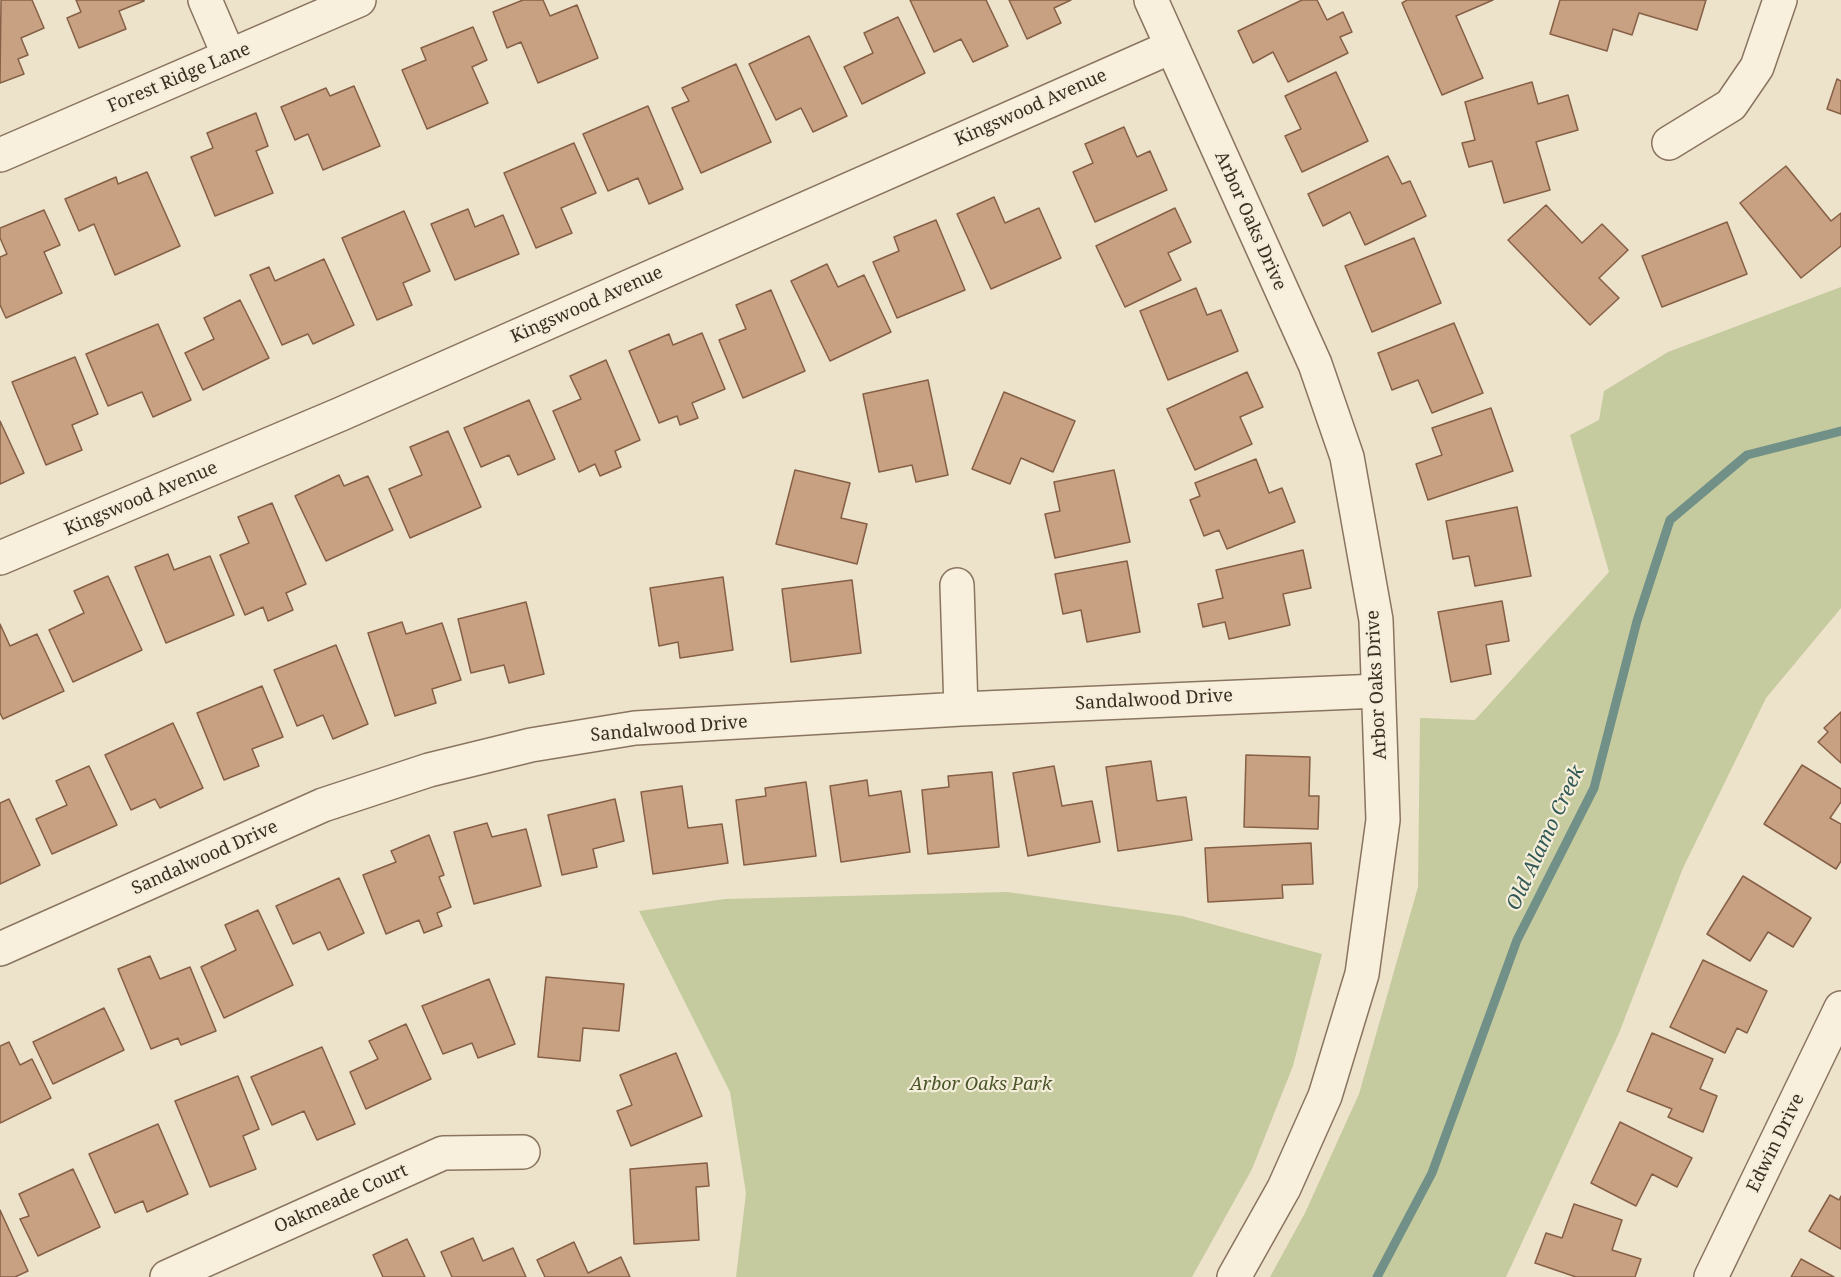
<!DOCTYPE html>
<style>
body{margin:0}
canvas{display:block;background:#ede2ca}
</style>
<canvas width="1841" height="1277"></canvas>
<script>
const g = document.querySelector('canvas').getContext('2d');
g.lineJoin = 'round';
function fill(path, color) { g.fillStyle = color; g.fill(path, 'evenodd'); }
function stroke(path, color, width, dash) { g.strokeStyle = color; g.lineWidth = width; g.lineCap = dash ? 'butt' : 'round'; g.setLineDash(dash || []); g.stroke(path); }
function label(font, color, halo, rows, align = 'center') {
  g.font = font + ' "Noto Serif",serif'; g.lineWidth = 4.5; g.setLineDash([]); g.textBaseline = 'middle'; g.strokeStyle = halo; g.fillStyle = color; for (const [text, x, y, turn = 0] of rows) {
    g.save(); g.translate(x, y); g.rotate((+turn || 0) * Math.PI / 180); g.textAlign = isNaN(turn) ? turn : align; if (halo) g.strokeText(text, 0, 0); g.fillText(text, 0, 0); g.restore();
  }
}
fill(new Path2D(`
 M1841,287V608L1766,698L1683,868L1619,1033L1506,1277H1270L1305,1213L1359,1094L1418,887L1420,718L1475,720L1609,572L1570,435L1599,420L1604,391L1668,352Z
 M1007,892L1182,916L1322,954L1293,1066L1252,1169L1192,1277H736L746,1193L730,1092L639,911L725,899Z`), '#c5cb9e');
stroke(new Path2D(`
 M1377,1277L1432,1173L1517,940L1594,788L1637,621L1670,520L1747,455L1841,431`), '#719088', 9);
const building = new Path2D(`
 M1,0H32L44,28L21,38L28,55L18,59L24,74L0,83Z
 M76,0H144V1L119,11L126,29L79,48L67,18L81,12Z
 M523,0H543L550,16L577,5L598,58L538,83L521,42L507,48L493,12Z
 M910,0H986L1008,46L973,62L961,39L934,52Z
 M1009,0H1071L1054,8L1061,23L1027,39Z
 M1302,0H1317L1327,20L1343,12L1352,32L1340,37L1348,53L1288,82L1273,52L1253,63L1238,31Z
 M1407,0H1493L1456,16L1483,78L1442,95L1402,3Z
 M1560,0H1706L1697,30L1639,13L1632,35L1613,29L1607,51L1550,34Z
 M898,17L925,73L862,104L844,67L873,53L864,33Z
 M473,27L487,60L472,67L488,103L427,129L402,70L426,60L421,48Z
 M809,36L847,116L813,132L801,108L776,120L749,64Z
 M736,64L771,142L701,173L672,108L689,101L682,88Z
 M1336,72L1368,141L1302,172L1285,136L1301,129L1285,96Z
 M1837,79L1841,81V114L1827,109Z
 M1532,82L1538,104L1568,95L1578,130L1536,142L1550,190L1504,203L1492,161L1469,167L1462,143L1475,140L1465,102Z
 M354,86L380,146L323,170L308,134L295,140L281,107L326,88L330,96Z
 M648,106L683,189L649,204L638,178L608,191L583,134Z
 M256,113L268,146L256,151L273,193L215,216L191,157L213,148L207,133Z
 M1124,127L1137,157L1150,151L1167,190L1095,222L1073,172L1093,163L1085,144Z
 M574,143L596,193L561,208L572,233L536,248L504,173Z
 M1388,156L1402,184L1410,181L1426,216L1365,245L1350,212L1323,226L1308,194Z
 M1786,166L1831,221L1841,213V246L1801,278L1740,203Z
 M147,172L180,246L115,275L94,224L79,231L65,199L116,177L118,184Z
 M994,197L1005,223L1039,208L1061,258L991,289L957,214Z
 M1546,205L1582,243L1602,224L1628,250L1599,278L1619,298L1590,325L1508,240Z
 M1175,208L1191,242L1168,253L1181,280L1125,307L1096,246Z
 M468,209L475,227L503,215L519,254L455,280L431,224Z
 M44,210L60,245L44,252L62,293L6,318L0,305V257L7,254L0,238V228Z
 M404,211L430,271L403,283L412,305L377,320L342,238Z
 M936,220L965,290L897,318L873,262L899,251L894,237Z
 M1727,222L1747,274L1662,307L1642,256Z
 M1414,238L1441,303L1372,332L1345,266Z
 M324,259L354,325L313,344L308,334L282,345L250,275L269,267L275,281Z
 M827,264L838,287L864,275L891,332L830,361L791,281Z
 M1196,288L1207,315L1221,310L1238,351L1168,380L1140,311Z
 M771,290L805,371L743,398L719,340L746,329L736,305Z
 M240,300L269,358L203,390L185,353L214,339L204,318Z
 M1454,323L1483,393L1432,413L1418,380L1392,390L1378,353Z
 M158,324L191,400L153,417L142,392L108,406L86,354Z
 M702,333L725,389L692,403L698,418L680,425L677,416L659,423L629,351L669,334L673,345Z
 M75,357L98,414L72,425L82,450L46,465L12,382Z
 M606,360L640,440L615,451L621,467L600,476L595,464L579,472L553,411L581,399L570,376Z
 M1247,372L1263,407L1240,417L1252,444L1195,470L1167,409Z
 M928,380L948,475L916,482L912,465L879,472L863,394Z
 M1004,392L1075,421L1053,472L1021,458L1010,484L972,469Z
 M529,400L555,459L518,475L509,455L481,467L464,428Z
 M1491,408L1513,471L1428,500L1416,464L1442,455L1432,428Z
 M0,421L24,473L0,484Z
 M448,431L481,507L410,538L389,489L422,475L410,447Z
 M1256,459L1269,493L1282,488L1295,522L1227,549L1219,530L1204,536L1190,500L1200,496L1195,483Z
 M795,470L850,483L841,518L867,524L857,564L776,544Z
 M1114,470L1130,542L1055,558L1045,514L1060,511L1054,482Z
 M339,475L344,486L368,476L393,530L326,561L295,496Z
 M272,503L306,584L286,593L293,610L268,621L263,607L245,615L220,555L249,543L238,517Z
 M1517,507L1531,576L1475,586L1469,556L1453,559L1446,521Z
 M1303,550L1311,588L1283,594L1290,625L1229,639L1225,622L1203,627L1198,604L1223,598L1216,570Z
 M168,554L174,570L210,556L234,615L166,643L135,567Z
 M1127,561L1140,632L1087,642L1081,610L1063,614L1055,574Z
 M108,576L142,650L73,682L49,630L84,613L74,591Z
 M723,577L733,650L680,658L678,642L659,646L650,588Z
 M852,580L861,653L791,662L782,589Z
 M1502,601L1509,641L1486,645L1491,674L1451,682L1438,612Z
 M526,602L544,674L509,683L504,665L471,673L458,619Z
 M402,622L406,634L442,623L461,680L432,689L436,703L395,716L368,633Z
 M0,624L10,646L37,634L64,691L3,719L0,713Z
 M336,645L368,724L333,739L323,715L297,726L274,670Z
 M262,686L283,737L252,749L259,766L224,780L197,713Z
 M1841,712V763L1818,742L1828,732L1824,728Z
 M173,723L203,788L160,808L155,799L131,810L105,755Z
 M1246,755L1310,757L1309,796H1319L1318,829L1244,827Z
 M1151,761L1157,801L1186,797L1192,840L1118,851L1106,767Z
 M1802,765L1841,789V802L1830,818L1841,824V861L1836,869L1764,824Z
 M89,766L117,825L52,854L36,819L67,805L56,781Z
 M1054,766L1062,806L1092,801L1100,842L1028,856L1013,773Z
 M992,772L999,847L928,854L922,790L949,787L948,776Z
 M867,780L869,796L901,791L910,852L841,862L830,786Z
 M806,782L816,856L744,865L736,800L766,796L765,788Z
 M682,786L688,828L722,824L728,863L653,874L641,792Z
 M9,799L40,865L0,884V803Z
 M615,799L624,841L593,849L597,867L562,875L548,815Z
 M487,823L492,837L526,829L541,886L474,904L454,832Z
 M429,835L444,875L439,877L451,907L437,913L442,926L424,933L419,920L386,934L363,875L396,862L391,851Z
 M1311,843L1313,884L1282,885L1283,898L1208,902L1205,848Z
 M1743,876L1811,918L1793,947L1768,932L1750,961L1707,934Z
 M339,878L364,933L328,950L320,932L293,944L276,906Z
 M258,910L293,985L224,1018L201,967L236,950L225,925Z
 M150,956L160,979L190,967L216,1031L181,1045L178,1038L151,1049L118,969Z
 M1703,960L1767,991L1747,1033L1737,1028L1725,1053L1670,1027Z
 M546,977L624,984L619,1031L583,1028L580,1061L538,1057Z
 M489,979L515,1044L478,1058L472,1043L443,1054L422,1006Z
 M104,1008L124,1050L53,1084L33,1042Z
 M406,1024L431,1079L366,1109L350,1072L378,1059L369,1041Z
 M1652,1033L1713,1059L1700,1089L1717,1096L1703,1132L1668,1117L1672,1109L1627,1091Z
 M9,1042L20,1065L32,1059L51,1098L0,1123V1046Z
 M322,1047L355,1124L317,1140L304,1111L272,1125L251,1077Z
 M676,1053L702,1116L631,1146L617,1111L632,1105L620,1075Z
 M238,1076L259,1129L243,1136L256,1169L210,1187L175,1101Z
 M1620,1122L1692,1158L1677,1187L1652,1174L1636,1206L1591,1183Z
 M158,1124L188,1194L147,1212L143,1201L115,1213L89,1154Z
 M707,1163L709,1186L696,1187L699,1240L634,1244L630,1169Z
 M73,1169L100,1227L38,1256L20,1219L29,1216L19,1194Z
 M1830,1195L1839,1200L1841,1196V1249L1809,1231Z
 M1574,1204L1622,1220L1612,1250L1641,1259L1635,1277H1576L1535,1263L1546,1233L1562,1238Z
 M0,1210L28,1271L15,1277H0Z
 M473,1238L483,1261L513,1248L526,1277H452L441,1252Z
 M407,1239L425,1277H383L373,1255Z
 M574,1242L588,1273L621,1257L630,1277H545L537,1260Z
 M1801,1259L1834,1277H1791Z`);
fill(building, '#c8a082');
stroke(building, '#866046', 1.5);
const minor = new Path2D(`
 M205,0L229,56
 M1151,0L1315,364L1347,457L1376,620L1383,820L1362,974L1325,1096L1284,1188L1234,1277
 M1669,143L1731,105L1757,67L1780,0
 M0,155L359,0
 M0,558L341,414L1171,47
 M957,585L961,709
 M0,949L323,805L429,770L531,745L635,728L961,709L1378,691
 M167,1277L443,1153L523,1152
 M1711,1277L1841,1008`);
stroke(minor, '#89755f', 36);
stroke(minor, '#f8f0dd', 33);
label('18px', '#3a2e22', '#f4edd9', [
 ["Forest Ridge Lane",179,78,-23],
 ["Kingswood Avenue",1031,108,-24],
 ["Arbor Oaks Drive",1250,221,66],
 ["Kingswood Avenue",587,305,-24],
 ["Kingswood Avenue",141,499,-23],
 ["Arbor Oaks Drive",1377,685,-93],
 ["Sandalwood Drive",1154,700,-3],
 ["Sandalwood Drive",669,729,-5],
 ["Sandalwood Drive",205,858,-24],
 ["Edwin Drive",1776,1143,-64],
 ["Oakmeade Court",341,1199,-24]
]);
label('italic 18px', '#4a5529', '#f4edd9', [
 ["Arbor Oaks Park",981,1085]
]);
label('italic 20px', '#325956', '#f4edd9', [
 ["Old Alamo Creek",1546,838,-65]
]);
</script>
